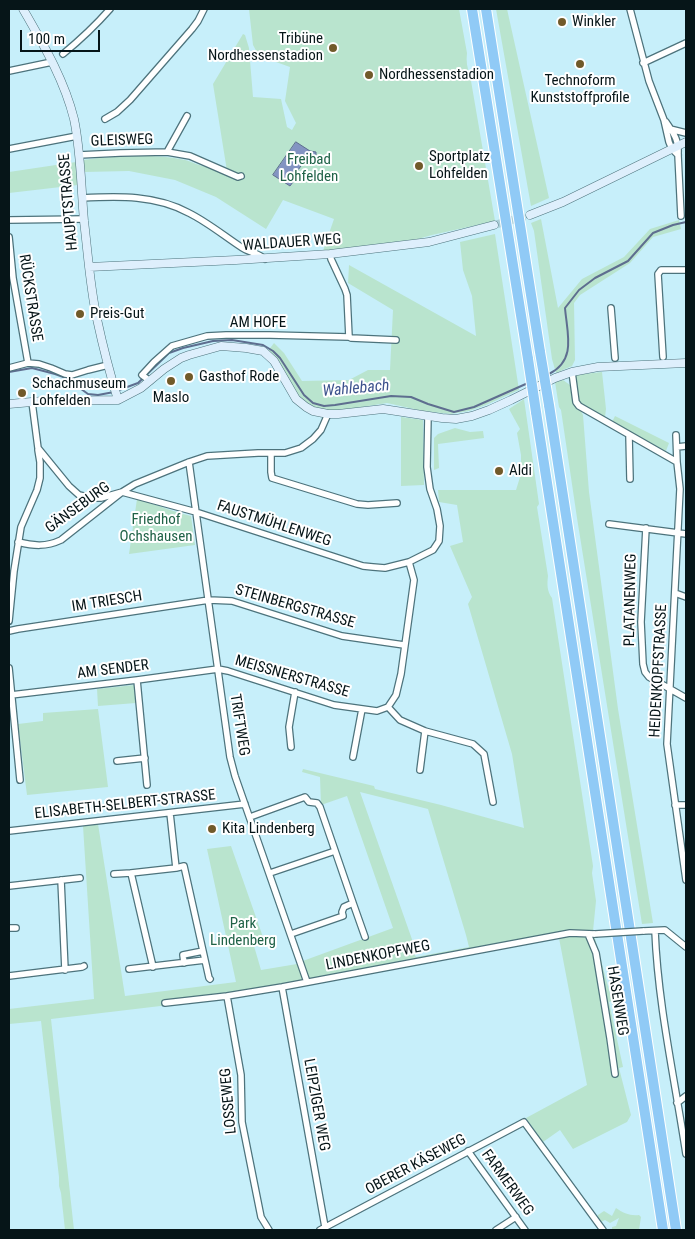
<!DOCTYPE html>
<meta charset="utf-8">
<style>
body{margin:0}
#map{position:relative;width:695px;height:1239px;overflow:hidden;background:#c7effa;font-family:"Roboto Condensed",sans-serif}
canvas{display:block}
.frame{position:absolute;inset:0;border:10px solid #061518;pointer-events:none}
.scale{position:absolute;left:20px;top:30px;width:80px;height:22px;box-sizing:border-box;border:2px solid #061518;border-top:0;padding-left:6px;font-size:15px;line-height:18px;white-space:nowrap;color:#061518;-webkit-text-stroke:4px #fff;paint-order:stroke}
</style>
<div id="map">
<canvas width="695" height="1239"></canvas>
<div class="frame"></div>
<div class="scale">100 m</div>
</div>
<script>
const g = document.querySelector('canvas').getContext('2d');
g.lineJoin = 'round';
function fill(path, color) { g.fillStyle = color; g.fill(path, 'evenodd'); }
function stroke(path, color, width, dash) { g.strokeStyle = color; g.lineWidth = width; g.lineCap = dash ? 'butt' : 'round'; g.setLineDash(dash || []); g.stroke(path); }
function label(font, color, halo, rows, align = 'center') {
  g.font = font + ' "Roboto Condensed",sans-serif'; g.lineWidth = 4; g.setLineDash([]); g.textBaseline = 'middle'; g.strokeStyle = halo; g.fillStyle = color; for (const [text, x, y, turn = 0] of rows) {
    g.save(); g.translate(x, y); g.rotate((+turn || 0) * Math.PI / 180); g.textAlign = isNaN(turn) ? turn : align; if (halo) g.strokeText(text, 0, 0); g.fillText(text, 0, 0); g.restore();
  }
}
fill(new Path2D(`
 M249,9H459L467,53C466,61 467,68 470,75L495,221L432,235L400,244L323,251L334,219L283,200L266,229L216,197L175,180L129,171L84,172L83,160C115,156 153,153 185,160C192,162 200,166 207,167C214,169 220,169 227,171L213,84L243,34L245,35L249,48L253,97L281,99L287,127L292,130L296,123L285,101L290,67L259,56L253,45Z
 M496,9H507L549,198L531,206Z
 M76,162L78,185L9,193V172Z
 M541,219L558,308L582,279L624,257L650,229L679,220L681,229L653,237L630,263L580,295L574,303L575,360L572,366L556,373L552,359L534,231L531,223Z
 M495,234L519,390L486,405L469,411L451,414L423,411L387,403L343,410L329,411L315,410L297,396L268,351L274,343L284,353L302,381L349,380L368,370H390L393,310L348,283L349,265L476,336L472,296L463,270L460,242Z
 M602,372L606,409L605,417L581,405L577,401L575,375Z
 M563,380L570,385L573,404L575,406L580,409L583,415L589,492L618,709L653,923L642,924L577,518L561,410L559,407L555,382Z
 M524,399L539,504L537,507L548,576C547,585 547,591 552,598L593,866L592,873L596,901L593,931L612,1001L609,1002L623,1067L619,1068L631,1115L627,1122L573,1149L560,1130L543,1142L526,1118L587,1085L559,938L316,984L315,977L304,980L169,1005L51,1019L74,1230H65L61,1193L59,1186V1177L41,1021L9,1024V1009L94,999L83,826L98,824L125,996L236,982L207,849L231,846L264,940L265,944L254,946L261,970L297,964L300,962L393,928L347,796L321,805L320,777L302,772L303,769L374,786L375,789L441,805L524,828L512,754L468,604L472,597L450,546L463,542L457,505L439,502L438,490H516L521,474V455L517,433L520,429L509,409ZM360,792L428,809L466,935L469,947L416,957L412,950L414,945Z
 M615,416L669,443L666,451L612,422Z
 M401,417L423,420L424,485L401,486Z
 M455,428L470,432L483,431L484,438L438,444L439,468L434,470V438L438,434Z
 M137,499C156,504 173,512 191,516L195,545L129,554Z
 M134,685L136,703L98,706L97,689Z
 M98,709L108,787L27,795L18,724L43,721V713Z
 M616,1208C623,1213 630,1216 639,1215L641,1217L639,1230H612V1227L616,1226L619,1218L610,1223L605,1220L601,1222L597,1218L598,1215L604,1211L612,1216Z`), '#b9e4ce');
const water = new Path2D(`
 M296,142L310,151L316,152V162L303,163L291,180L293,182L290,186L273,175Z`);
fill(water, '#8394c2');
stroke(water, '#5e6e8f', 1);
stroke(new Path2D(`
 M9,372L32,368L55,374L66,378L88,394L98,395L114,392
 M549,374C577,360 567,333 565,308L579,290L595,278L628,261L653,233L673,225L686,222
 M119,390L138,383L169,353L183,348L213,341L232,340L263,345L273,351L280,358L304,395L313,403L324,406L335,405L391,396L411,397L428,404L454,412L474,407L528,383`), '#5e6e8f', 2);
stroke(new Path2D(`
 M494,225L530,215`), '#aaced8', 8, [8, 4]);
const street = new Path2D(`
 M630,9L649,81L664,120L669,142L672,149L678,155
 M63,54C80,40 95,26 110,9
 M643,63L686,43
 M9,71L52,62
 M105,119L117,112L130,100L192,29L198,21L204,9
 M666,122C674,134 679,140 678,155L681,216
 M670,129L686,133
 M9,149L77,136
 M167,152L187,116
 M79,155L120,153L167,152L190,156L238,177L241,176
 M82,198C119,196 156,195 189,213C207,222 223,235 241,247C248,252 258,253 265,259
 M9,220L84,219
 M9,237L13,278L28,363
 M330,254L331,259L345,289L347,295L349,337
 M611,308L615,358
 M663,357L658,274L661,270H686
 M9,368L28,363L39,364L51,368L65,374L72,375L88,370L108,365
 M572,372L576,402L579,406L677,462L680,489L667,744L686,880
 M150,381L142,375L154,362L172,346L207,336L226,335H270L349,337L351,338L396,340
 M32,402L38,448L69,486L79,495L92,498H101L122,492L196,512L363,566L373,567L385,568L409,562L433,550L439,541L440,526L437,509L430,489L427,467L428,416
 M629,435L630,479
 M676,435L677,462
 M677,447L686,446
 M271,454V472L272,478L357,504L368,505L397,503
 M189,462L230,757L235,776L307,982
 M609,524L686,534
 M646,528L641,622L643,664L645,672L649,677L686,698
 M18,542C34,546 46,547 61,540L122,492L135,484L189,462L207,456L258,453H285L301,448L313,439L321,430L328,414
 M675,593L686,597
 M9,621L14,571L21,527L37,490L40,478V462L38,450
 M9,631L18,629L209,600L232,601L342,636L404,645
 M9,668L20,780
 M137,680L147,785
 M11,695L137,680L218,669L228,671L334,705L377,711L388,707L396,695L401,674L414,580L409,562
 M388,707L400,720L425,731L473,744L484,754L493,802
 M291,747L289,727L295,692
 M353,757L362,709
 M117,761L145,758
 M420,770L425,731
 M675,805H686
 M250,817L305,797L309,802L317,803L320,807L353,903L344,907L342,912L343,916L291,934
 M9,831L245,804
 M270,873L335,851
 M114,874L131,873
 M61,880L65,970
 M9,886L80,878
 M353,903L365,937
 M9,928H16
 M643,931L665,930L686,947
 M655,931C658,1006 675,1080 686,1154
 M588,934L596,953L610,1038L615,1074
 M205,960L209,978L210,979
 M184,963L183,955L203,951
 M153,967L131,873L176,868
 M129,969L205,960L184,866L176,868L170,813
 M9,976L82,967L84,966
 M282,987L325,1227
 M227,996L241,1075L242,1122L261,1217L269,1230
 M165,1003L227,996L282,987L570,933L595,934
 M677,1103L686,1096
 M468,1151L525,1230
 M320,1230L524,1122L603,1230
 M496,1230L516,1217`);
const secondary = new Path2D(`
 M23,9C43,44 64,79 74,119C81,152 81,187 84,221C88,254 90,287 97,319C103,347 110,374 118,400
 M530,215L563,202L686,142
 M89,267L236,260L330,254L429,242L494,225
 M9,404L43,401L118,400L141,388L164,369L181,358L189,355L221,346L246,348L263,351L274,361L296,399L306,407L313,411L328,414H338L383,409L442,418L456,419L472,416L489,410L511,400L555,378L572,372L598,367L686,363`);
const highway = new Path2D(`
 M472,9L528,359
 M486,9L540,352
 M549,405L676,1230
 M536,412L663,1230`);
stroke(street, '#4d737c', 8);
stroke(secondary, '#4d737c', 9);
stroke(highway, '#fff', 12);
stroke(street, '#fff', 5.5);
stroke(secondary, '#deeffc', 8);
stroke(highway, '#90caf6', 10);
const streetBridge = new Path2D(`
 M595,934L643,931`);
const highwayBridge = new Path2D(`
 M540,352L549,405
 M528,359L536,412`);
stroke(streetBridge, '#4d737c', 8, []);
stroke(highwayBridge, '#fff', 12, []);
stroke(streetBridge, '#fff', 5.5);
stroke(highwayBridge, '#90caf6', 10);
for (const [x, y, r, color] of [
 [562,22,5,"#715a2a"],
 [333,48,5,"#715a2a"],
 [580,64,5,"#715a2a"],
 [369,75,5,"#715a2a"],
 [419,166,5,"#715a2a"],
 [80,314,5,"#715a2a"],
 [189,377,5,"#715a2a"],
 [171,381,5,"#715a2a"],
 [22,393,5,"#715a2a"],
 [499,471,5,"#715a2a"],
 [212,829,5,"#715a2a"]
]) { const dot = new Path2D(); dot.arc(x, y, r, 0, 2 * Math.PI); g.fillStyle = color; g.fill(dot); stroke(dot, '#fff', 2); }
label('15px', '#061518', '#fff', [
 ["Winkler",572,22],
 ["Tribüne",323,39,"right"],
 ["Nordhessenstadion",323,56,"right"],
 ["Nordhessenstadion",379,75],
 ["Technoform",580,81,"center"],
 ["Kunststoffprofile",580,98,"center"],
 ["Sportplatz",429,157],
 ["Lohfelden",429,174],
 ["Preis-Gut",90,314],
 ["Gasthof Rode",199,377],
 ["Schachmuseum",32,384],
 ["Lohfelden",32,401],
 ["Maslo",171,398,"center"],
 ["Aldi",509,471],
 ["Kita Lindenberg",222,829]
], 'left');
label('15px', '#061518', '#fff', [
 ["GLEISWEG",122,141,-2],
 ["HAUPTSTRASSE",69,202,-95],
 ["WALDAUER WEG",292,243,-4],
 ["RÜCKSTRASSE",30,298,81],
 ["AM HOFE",258,323],
 ["GÄNSEBURG",78,508,-36],
 ["FAUSTMÜHLENWEG",274,524,18],
 ["PLATANENWEG",631,600,-89],
 ["IM TRIESCH",107,602,-9],
 ["STEINBERGSTRASSE",295,607,16],
 ["AM SENDER",113,670,-7],
 ["HEIDENKOPFSTRASSE",659,671,-87],
 ["MEISSNERSTRASSE",292,677,16],
 ["TRIFTWEG",239,725,81],
 ["ELISABETH-SELBERT-STRASSE",125,805,-6],
 ["LINDENKOPFWEG",378,956,-11],
 ["HASENWEG",617,1001,81],
 ["LOSSEWEG",229,1101,-95],
 ["LEIPZIGER WEG",316,1105,80],
 ["OBERER KÄSEWEG",416,1165,-28],
 ["FARMERWEG",507,1183,54]
]);
label('15px', '#1f6247', '#fff', [
 ["Freibad",309,160],
 ["Lohfelden",309,177],
 ["Friedhof",156,520],
 ["Ochshausen",156,537],
 ["Park",243,924],
 ["Lindenberg",243,941]
]);
label('italic 16px', '#3d528d', '#fff', [
 ["Wahlebach",356,389,-5]
]);
</script>
